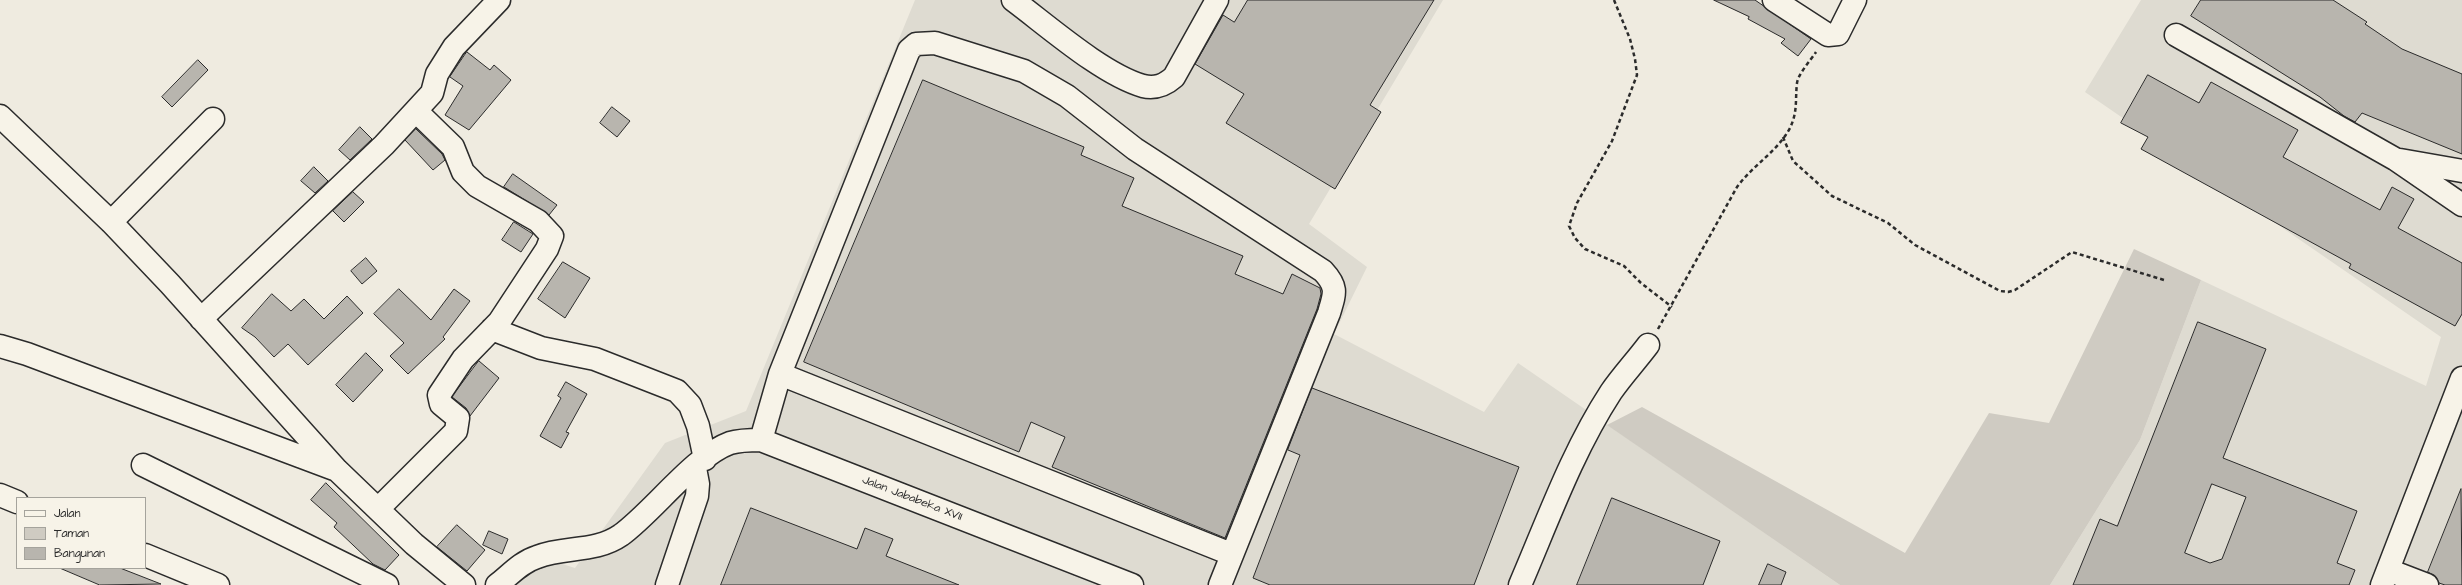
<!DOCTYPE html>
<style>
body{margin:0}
#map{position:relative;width:2462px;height:585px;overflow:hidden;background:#efebe0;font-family:"Architects Daughter",sans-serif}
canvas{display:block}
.legend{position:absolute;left:16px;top:497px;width:130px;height:72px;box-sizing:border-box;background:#f7f3e8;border:1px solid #a5a39c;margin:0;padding:5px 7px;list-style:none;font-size:12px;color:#2b2b2b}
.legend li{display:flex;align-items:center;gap:8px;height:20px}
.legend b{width:20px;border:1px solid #a5a39c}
</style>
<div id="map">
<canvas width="2462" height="585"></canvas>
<ul class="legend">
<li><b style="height:5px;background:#f7f3e8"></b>Jalan</li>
<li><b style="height:11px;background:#cfcbc2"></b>Taman</li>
<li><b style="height:11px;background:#b8b5ae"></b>Bangunan</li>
</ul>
</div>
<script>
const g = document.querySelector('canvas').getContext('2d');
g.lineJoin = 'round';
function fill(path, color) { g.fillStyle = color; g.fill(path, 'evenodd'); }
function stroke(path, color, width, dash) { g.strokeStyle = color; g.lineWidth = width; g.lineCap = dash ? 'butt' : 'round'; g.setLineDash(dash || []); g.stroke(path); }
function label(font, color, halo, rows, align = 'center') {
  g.font = font + ' "Architects Daughter",sans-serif'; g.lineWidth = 3; g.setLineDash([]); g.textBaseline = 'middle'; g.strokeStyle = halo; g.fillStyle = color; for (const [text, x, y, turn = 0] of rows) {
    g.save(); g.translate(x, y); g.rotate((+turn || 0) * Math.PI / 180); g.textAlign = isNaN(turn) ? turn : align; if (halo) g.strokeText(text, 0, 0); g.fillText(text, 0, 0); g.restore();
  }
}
fill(new Path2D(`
 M915,0H1443L1309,224L1367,267L1334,334L1484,412L1518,363L1840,585H499L537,556L575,568L665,443L746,411Z
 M2141,0H2462V585H2050L2140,440L2201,280L2426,386L2441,337L2085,92Z`), '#dedbd1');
fill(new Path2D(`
 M2134,249L2201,280L2140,440L2050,585H1840L1607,425L1642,407L1905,553L1989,413L2049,423Z`), '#cfcbc2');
const building = new Path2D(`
 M1248,0H1434L1370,105L1381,112L1335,189L1226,123L1244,94L1195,64L1223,15L1234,22Z
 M1714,0H1755L1811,39L1798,56L1781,43L1785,39L1748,19L1749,17Z
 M2201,0H2333L2367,22L2365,24L2402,49L2462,74V154L2362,113L2355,122L2344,116L2320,97L2191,16Z
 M467,52L490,70L494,65L511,80L469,130L445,115L463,86L450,77Z
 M198,60L208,70L172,107L162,97Z
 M2148,75L2199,103L2211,82L2298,130L2283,157L2380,210L2392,187L2414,199L2398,228L2462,263V314L2455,326L2349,268L2351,264L2141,149L2148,137L2121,123Z
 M923,80L1084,147L1081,155L1134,178L1122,206L1243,256L1235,274L1283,294L1292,274L1320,288L1321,294L1317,309L1225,538L1052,467L1065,437L1031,422L1019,452L804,362Z
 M612,107L630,121L617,137L600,123Z
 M360,127L372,139L350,160L339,150Z
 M416,129L442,154L445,160L433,170L405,140Z
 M314,167L328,181L315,193L301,181Z
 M513,174L557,205L549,215L504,187Z
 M353,192L364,202L344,222L333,211Z
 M514,222L533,234L521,252L502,240Z
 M366,258L377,271L362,284L351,271Z
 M563,262L590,278L565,318L538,299Z
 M399,289L431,320L454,289L470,301L443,337L445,339L408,374L390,356L404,343L374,314Z
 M272,294L291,311L304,299L324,319L347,296L363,313L308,365L288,344L274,357L255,337L242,328Z
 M2198,322L2266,349L2223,458L2357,511L2337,563L2355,570L2349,585H2073L2100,519L2117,526ZM2212,484L2246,497L2222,559L2210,563L2185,553Z
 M366,353L383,370L353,402L336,385Z
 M479,361L499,378L470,416L466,408L452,397Z
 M566,382L587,394L566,432L569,433L561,448L540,436L561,398L558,396Z
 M1312,388L1519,467L1474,585H1270L1253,578L1300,455L1288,450Z
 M326,483L399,555L385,570L373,564L334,527L337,523L311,500Z
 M2461,489L2462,585H2445L2439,583L2436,577L2428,572Z
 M1612,498L1720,541L1703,585H1577Z
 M751,508L857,549L865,528L893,539L886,556L959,585H721Z
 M457,525L485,550L467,571L437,547Z
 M489,531L508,539L502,554L483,545Z
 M1768,564L1786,572L1781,585H1759Z
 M60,568H120L161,584L100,585Z`);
fill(building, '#b8b5ae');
stroke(building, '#2b2b2b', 1);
const minor = new Path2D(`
 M1013,0C1048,26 1102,74 1143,86C1156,89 1165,85 1174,77L1217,0
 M1774,0L1828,35L1838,34L1855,0
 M2176,35L2395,159L2462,205
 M0,116L111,222L170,284L337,470L414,544L464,585
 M2400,160L2462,171
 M111,222L213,119
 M201,319L384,145L432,93L437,74L454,47L499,0
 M492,329L541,348L595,359L677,391L690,405L698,426L705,459
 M0,346L27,354L334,469
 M780,374L1231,554
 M761,440L780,374L909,50L916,44L935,43L1024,71L1067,96L1135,149L1323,271C1338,287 1335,293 1329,313L1220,585
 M143,465L387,585
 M0,495L17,502
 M378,509L456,431L458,418L441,404L439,395L463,359L499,322L547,249L552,236L538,221L477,186L463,172L453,147L416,111
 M145,555L218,585
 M2388,570L2427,585
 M497,585C510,575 521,562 537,557C565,546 595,553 621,535C654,511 694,456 730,443C740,440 751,440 761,440L1132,585
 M667,585L697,496L698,484L695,468
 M1520,585C1548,520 1572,452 1611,392C1622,376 1636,361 1648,345
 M2382,585L2462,378`);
stroke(minor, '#2b2b2b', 25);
stroke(new Path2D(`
 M1614,0L1630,39L1635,59L1637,75L1612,141L1577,203L1569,226L1575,238L1585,249L1624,266L1641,283L1672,307
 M1783,137L1793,161L1832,196L1888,223L1915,245L2000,291L2008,292L2015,290L2072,252L2164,280
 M1658,329L1737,187C1753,165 1777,152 1790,128C1798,111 1795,100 1797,83C1798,74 1811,60 1816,52`), '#2b2b2b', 2.5, [4, 3]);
stroke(minor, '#f7f3e8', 22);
label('12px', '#2b2b2b', '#f7f3e8', [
 ["Jalan Jababeka XVII",912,499,21]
]);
</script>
